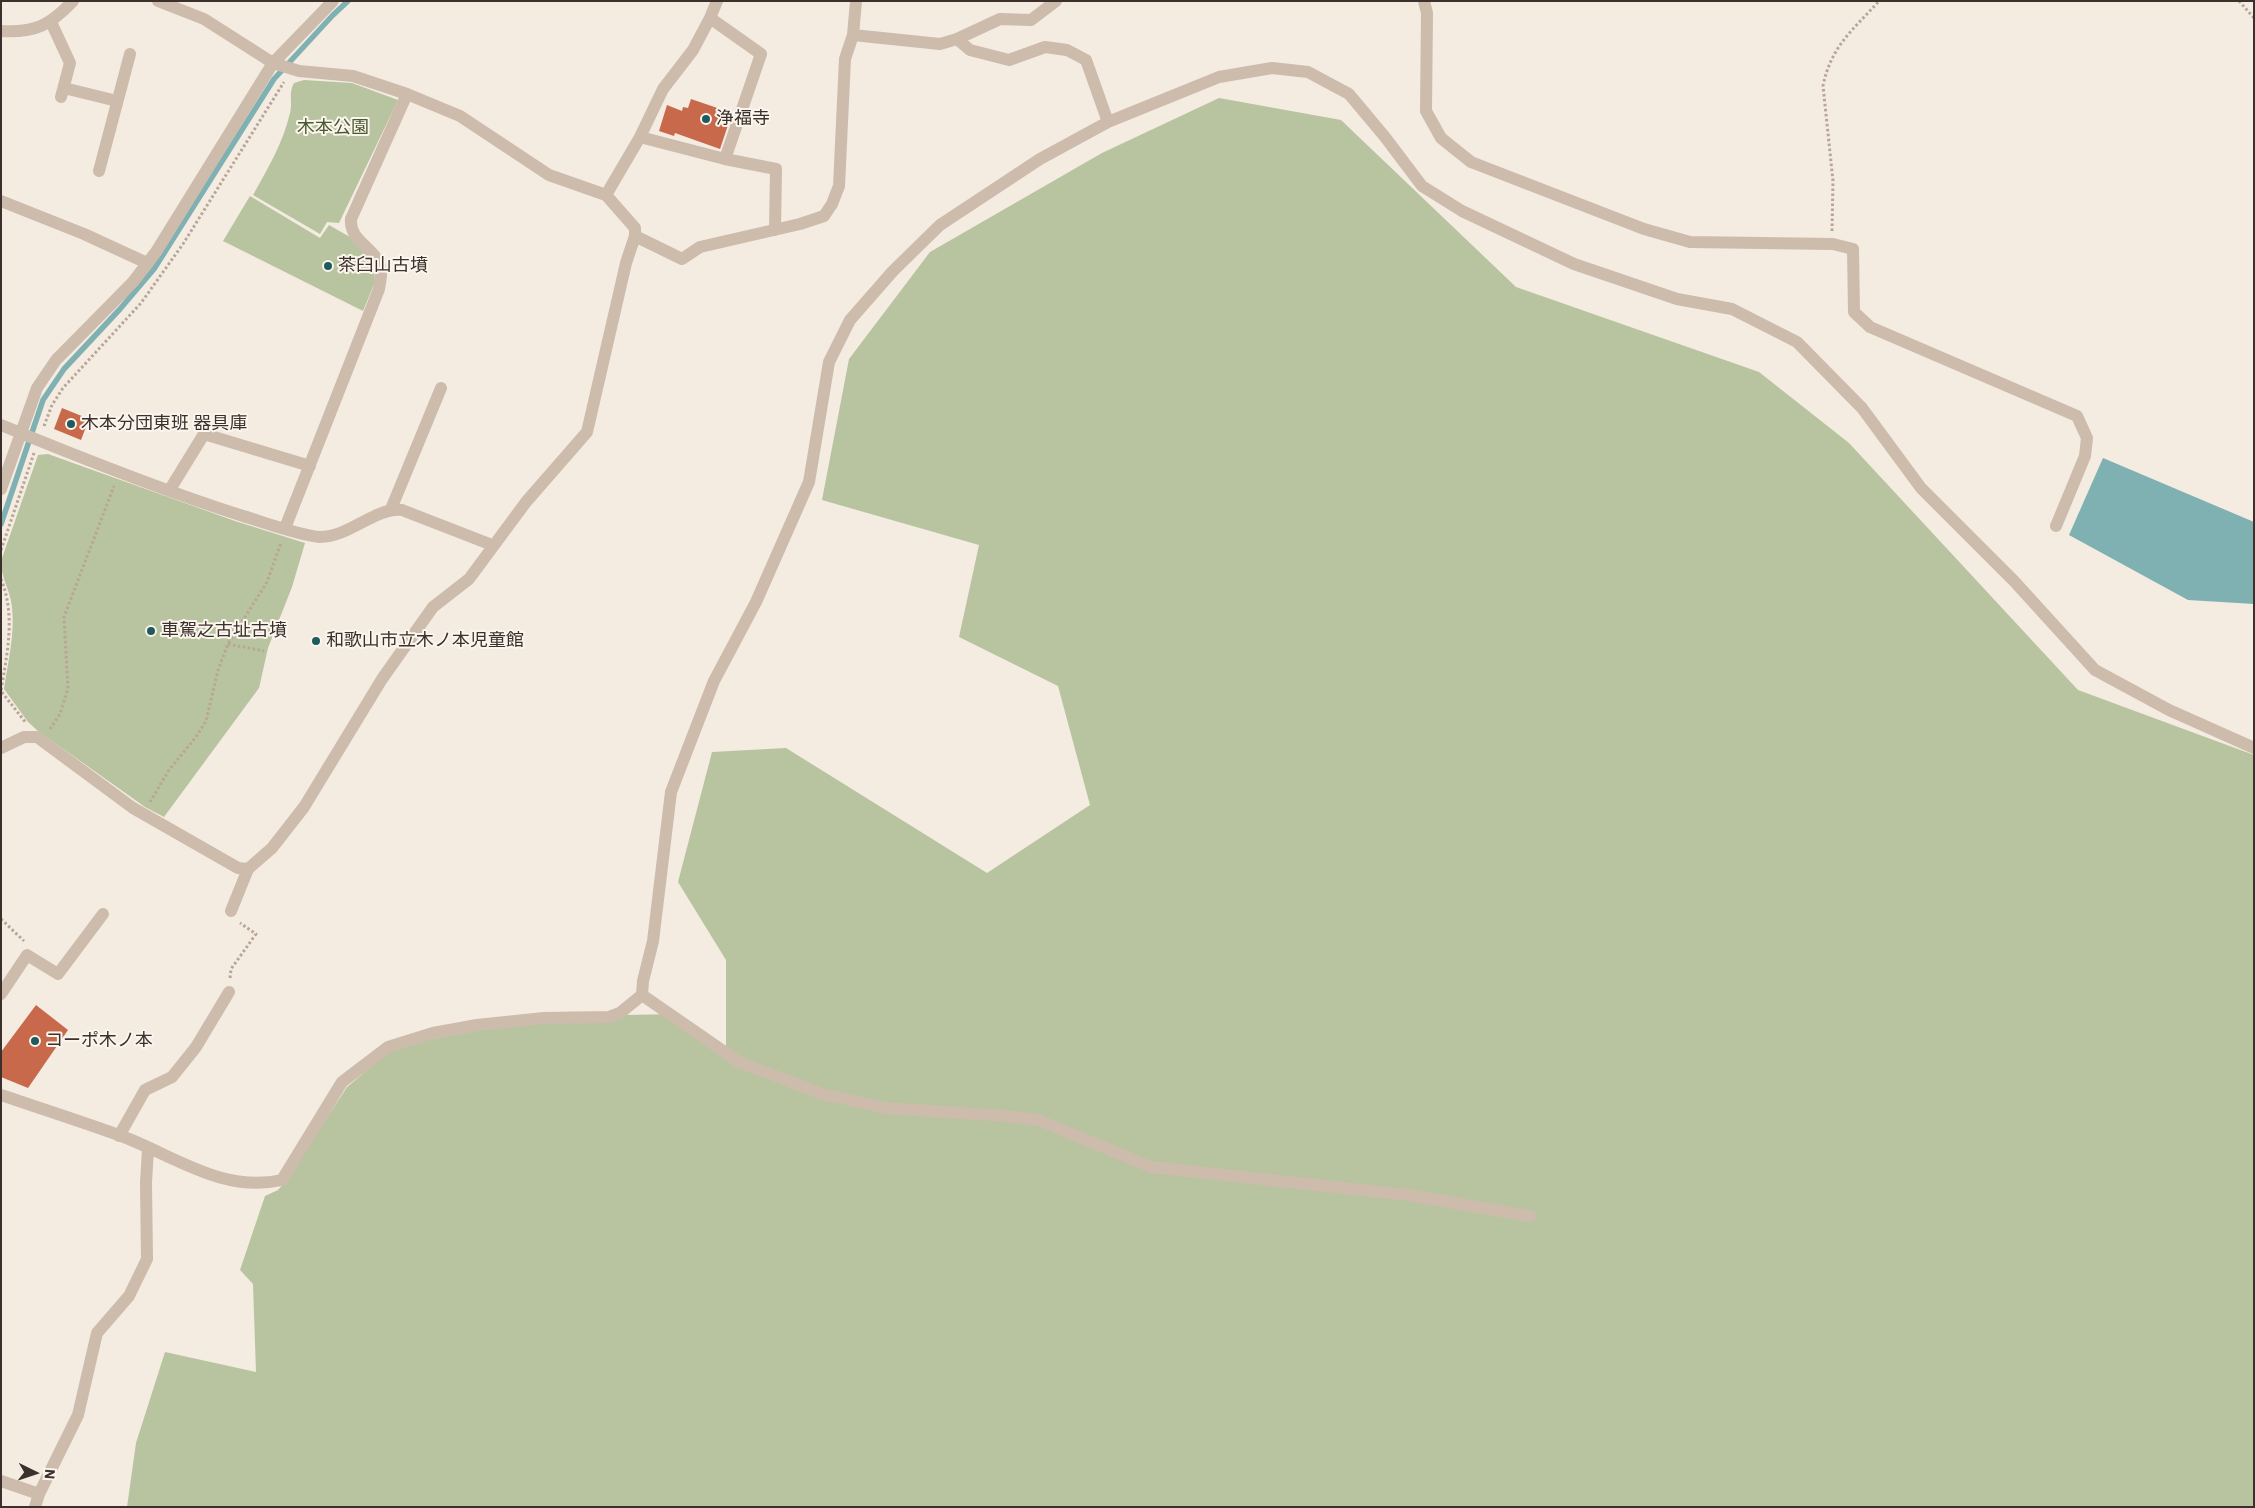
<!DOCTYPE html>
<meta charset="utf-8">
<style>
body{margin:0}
#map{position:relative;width:2255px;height:1508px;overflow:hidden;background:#f4ebe1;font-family:"IBM Plex Sans",sans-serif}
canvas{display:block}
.frame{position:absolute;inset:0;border:2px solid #3b302b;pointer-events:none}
.north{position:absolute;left:10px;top:1448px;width:50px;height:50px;-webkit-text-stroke:4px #fbf5ee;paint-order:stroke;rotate:94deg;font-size:14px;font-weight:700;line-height:20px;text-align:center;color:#3b302b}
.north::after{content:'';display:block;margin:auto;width:18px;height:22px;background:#3b302b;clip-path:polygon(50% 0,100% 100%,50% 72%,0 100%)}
</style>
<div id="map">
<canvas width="2255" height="1508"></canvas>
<div class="frame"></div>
<div class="north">N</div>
</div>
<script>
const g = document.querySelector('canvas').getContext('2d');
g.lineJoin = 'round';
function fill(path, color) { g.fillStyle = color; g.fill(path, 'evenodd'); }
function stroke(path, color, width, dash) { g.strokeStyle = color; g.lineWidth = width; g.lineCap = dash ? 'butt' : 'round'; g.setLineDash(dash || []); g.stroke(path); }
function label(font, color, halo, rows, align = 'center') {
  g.font = font + ' "IBM Plex Sans","Noto Sans JP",sans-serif'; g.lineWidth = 4; g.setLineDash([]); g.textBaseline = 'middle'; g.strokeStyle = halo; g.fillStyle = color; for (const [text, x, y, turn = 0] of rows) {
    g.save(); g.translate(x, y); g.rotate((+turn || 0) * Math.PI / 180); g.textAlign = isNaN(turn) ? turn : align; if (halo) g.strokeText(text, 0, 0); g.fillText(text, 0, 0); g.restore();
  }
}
fill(new Path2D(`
 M304,80L352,83L398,100L339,223L327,222L320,234L253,195C268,168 283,143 290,113C293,102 288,93 294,83Z
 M1219,98L1341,120L1516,287L1759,372L1849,443L2078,690L2254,755V1507H127L136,1443L165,1352L256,1372L253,1284L240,1270L265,1196L278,1190L285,1182L347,1087L391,1050L433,1039L479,1030L624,1015L679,1014L726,1052V960L678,882L712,752L786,748L987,873L1090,805L1058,686L959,637L979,545L822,500L849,359L930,252L1102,153Z
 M250,196L320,238L329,225L350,237L374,264L375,282L363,311L223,241Z
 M48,454L235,521L305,543L292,587L268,648L259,688L164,817L145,807L38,731L28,722L4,689C8,662 15,634 12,607C10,589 1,579 1,561L38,455Z`), '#b8c4a0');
fill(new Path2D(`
 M2103,458L2254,522V604L2188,600L2069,535Z`), '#7fb0b2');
stroke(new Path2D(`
 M1,524L43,400L64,369L120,309L154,269L274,79L333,15L348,1`), '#7fb0b2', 5.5);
fill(new Path2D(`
 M691,99L732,113L720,149L675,133L674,136L659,131L667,105L682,111L683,107L688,108Z
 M62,408L89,419L81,440L54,429Z
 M36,1005L68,1030L28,1088L1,1077V1052Z`), '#c8694b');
stroke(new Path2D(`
 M2239,1L2254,18
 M1832,231L1833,181L1823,86C1831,46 1853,30 1879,1
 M44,426L52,405L63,388L141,303L183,244L284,82
 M1,550L34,453
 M1,579C16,616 7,653 1,691L26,723
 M228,644L264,651
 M50,729L60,714L68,689L64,617L114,486
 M150,802L169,770L196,737L206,721L218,670L228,644L267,582L281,543
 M1,919L24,941
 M230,978L231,969L256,934L240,923`), '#b9a596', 3, [2.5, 2.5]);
stroke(new Path2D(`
 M717,1L710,18L761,54L725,159
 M1056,1L1031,20L1000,19L957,39L970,50L1009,60L1045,47L1067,50L1086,60L1108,122
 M1424,1L1427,13L1426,111L1441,138L1471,162L1644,229L1690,242L1833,244L1853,249L1854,312L1870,327L2077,416L2087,438L2085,456L2056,526
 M710,18L693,50L663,89L640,137L725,159L776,169L775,230
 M51,22L70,63L61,97
 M1,31C36,33 50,25 73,1
 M853,35L856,1
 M64,88L117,101
 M99,171L130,54
 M606,195L640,137
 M1,201L84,234L147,263
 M635,236L682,259L700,247L800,224L824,216L832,204L839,186L845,59L853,35L940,44L957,39
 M1,425C81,458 161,490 243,516C263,522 301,536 320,537C350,537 375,507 402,510L492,545
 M1,489L37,388L56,360L133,282L156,252L273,63L333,1
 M169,491L204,434L310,466
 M391,509L441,388
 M285,528L379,289C380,282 382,275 381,269C377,248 349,242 351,219L407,94
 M1,748L24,737H37L133,808L238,868L248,869L272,848L304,807L382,679L433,607L469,579L526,502L587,432L626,263L635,236V228L606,195L549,175L460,116L407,94L353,76L299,71L273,63L204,19L158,1
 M231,911L248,869
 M1,994L27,955L58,974L103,914
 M642,995L739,1062L822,1094L886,1108L1006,1116L1038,1120L1151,1167L1408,1195L1530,1216
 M1,1095C42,1109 83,1122 124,1137C176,1157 223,1193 282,1180L342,1082L388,1047L433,1033L477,1025L544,1018L609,1017L620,1013L642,995L643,981L653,941L671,792L714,681L756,602L809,482L829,362L850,320L893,271L940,225L1040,159L1108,122L1219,77L1272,68L1308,72L1349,94L1385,137L1422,186L1462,211L1574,264L1677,299L1732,309L1797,342L1862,408L1921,488L2014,581L2095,670L2169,710L2254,748
 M119,1136L145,1090L172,1077L196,1047L229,992
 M1,1481L39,1494
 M35,1507L39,1494L78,1415L97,1333L129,1296L147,1259L146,1183L148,1149`), '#cdbbac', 12);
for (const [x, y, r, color] of [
 [706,119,5,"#1f5a5e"],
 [328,266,5,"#1f5a5e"],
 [71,424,5,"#1f5a5e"],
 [151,631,5,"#1f5a5e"],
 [316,641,5,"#1f5a5e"],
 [35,1041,5,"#1f5a5e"]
]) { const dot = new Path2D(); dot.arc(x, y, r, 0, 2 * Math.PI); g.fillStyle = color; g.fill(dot); stroke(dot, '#fbf5ee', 2); }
label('18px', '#3b302b', '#fbf5ee', [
 ["浄福寺",716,119],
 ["茶臼山古墳",338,266],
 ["木本分団東班 器具庫",81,424],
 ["車駕之古址古墳",161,631],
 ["和歌山市立木ノ本児童館",326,641],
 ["コーポ木ノ本",45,1041]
], 'left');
label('18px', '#4a5a2e', '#fbf5ee', [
 ["木本公園",333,128]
]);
</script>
